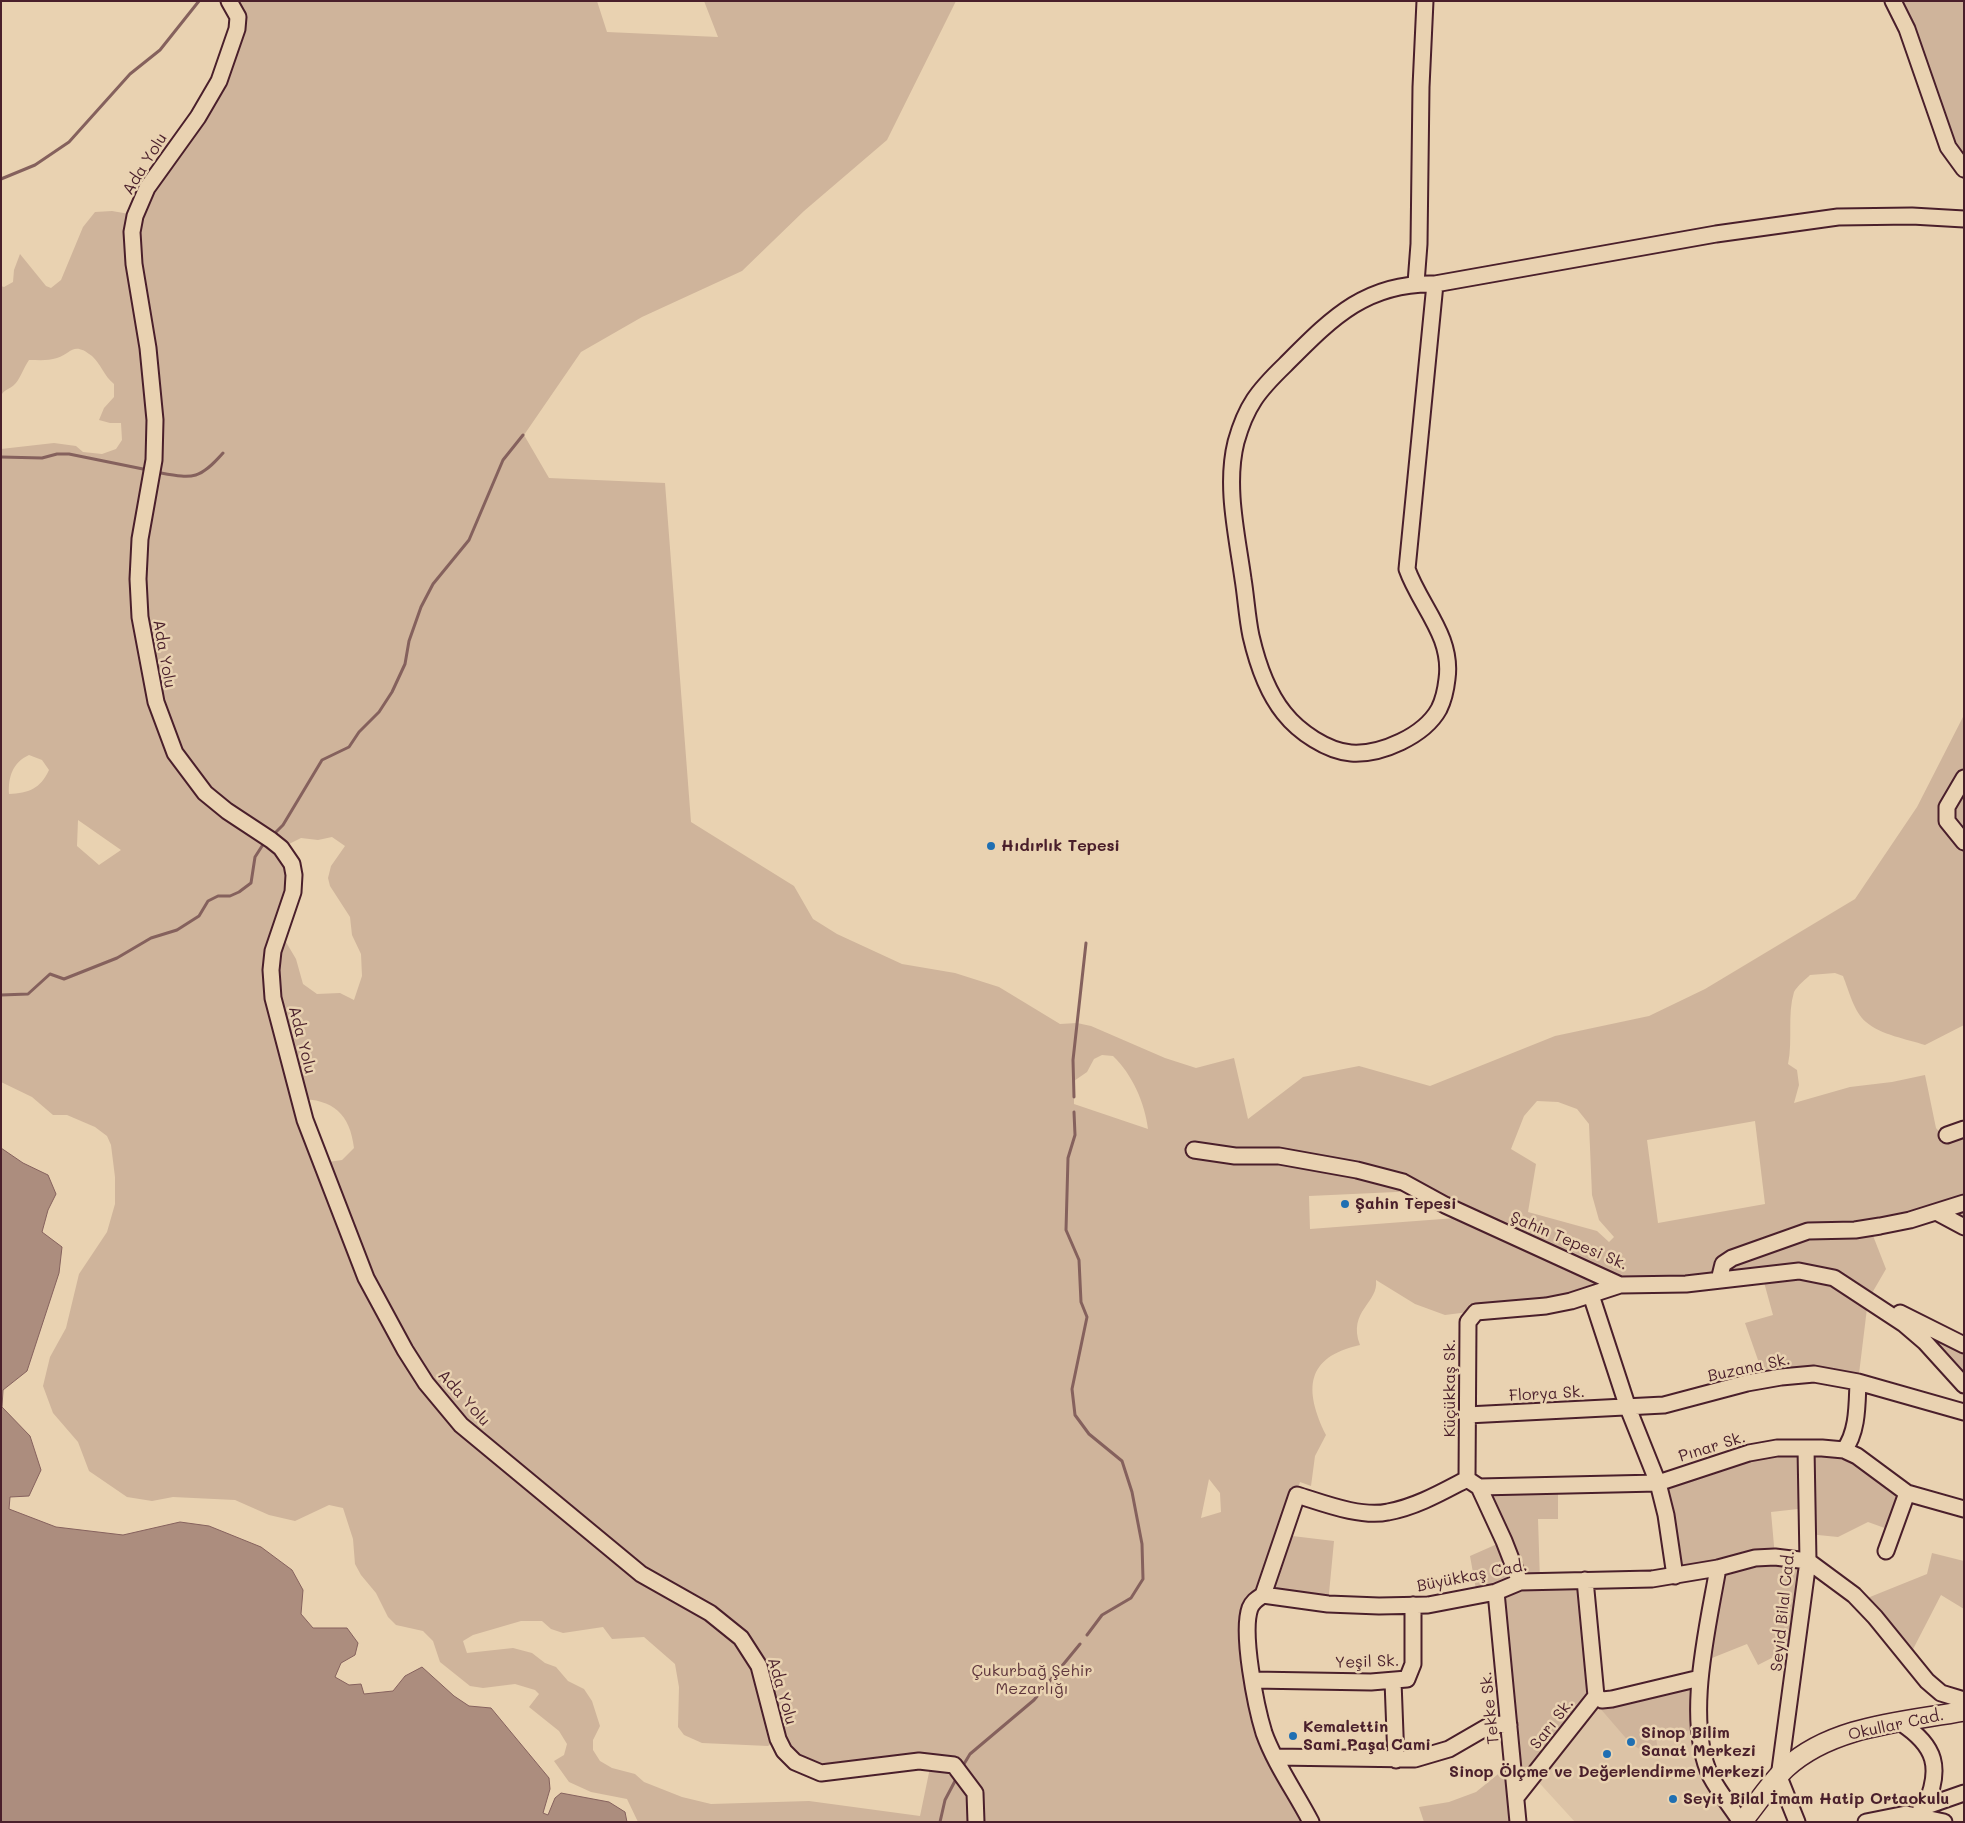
<!DOCTYPE html>
<meta charset="utf-8">
<style>
body{margin:0}
#map{position:relative;width:1965px;height:1823px;overflow:hidden;background:#e9d2b1;font-family:Mali,sans-serif}
canvas{display:block}
.frame{position:absolute;inset:0;border:2px solid #4a1f2b;pointer-events:none}
</style>
<div id="map">
<canvas width="1965" height="1823"></canvas>
<div class="frame"></div>
</div>
<script>
const g = document.querySelector('canvas').getContext('2d');
g.lineJoin = 'round';
function fill(path, color) { g.fillStyle = color; g.fill(path, 'evenodd'); }
function stroke(path, color, width, dash) { g.strokeStyle = color; g.lineWidth = width; g.lineCap = dash ? 'butt' : 'round'; g.setLineDash(dash || []); g.stroke(path); }
function label(font, color, halo, rows, align = 'center') {
  g.font = font + ' Mali,sans-serif'; g.lineWidth = 5; g.setLineDash([]); g.textBaseline = 'middle'; g.strokeStyle = halo; g.fillStyle = color; for (const [text, x, y, turn = 0] of rows) {
    g.save(); g.translate(x, y); g.rotate((+turn || 0) * Math.PI / 180); g.textAlign = isNaN(turn) ? turn : align; if (halo) g.strokeText(text, 0, 0); g.fillText(text, 0, 0); g.restore();
  }
}
fill(new Path2D(`
 M1700,1678L1704,1756L1741,1822H1575L1533,1776L1596,1696Z`), '#dcc3a6');
fill(new Path2D(`
 M229,1H597L607,32L718,37L704,1H956L887,140L804,211L742,271L642,317L581,352L524,435L549,478L665,483L691,822L794,886L813,919L837,934L902,964L955,973L999,987L1060,1024L1077,1023L1091,1026L1165,1058L1196,1068L1234,1058L1248,1119L1303,1077L1359,1066L1430,1086L1555,1036L1649,1016L1705,989L1855,899L1917,807L1964,715V778L1956,789L1964,794V1025L1925,1045C1907,1039 1881,1035 1866,1022C1854,1012 1849,991 1843,976L1835,973L1810,975C1806,979 1797,986 1794,992C1787,1015 1793,1040 1788,1064L1797,1070L1799,1085L1794,1103L1850,1087L1892,1082L1925,1075L1936,1128C1944,1139 1954,1132 1964,1129V1227L1936,1212L1870,1228L1886,1269L1868,1300L1858,1382L1765,1380L1745,1323L1773,1315L1762,1275L1445,1315L1415,1304L1376,1280C1379,1303 1347,1311 1360,1345C1305,1357 1304,1390 1326,1435L1315,1456L1311,1486L1300,1482L1284,1535L1334,1541L1328,1604L1263,1595L1250,1609L1264,1733L1311,1822H638L627,1799L591,1792L569,1782L554,1761L564,1755L567,1744L559,1731L529,1707L539,1694L535,1690L515,1684L483,1688L470,1686L440,1662L433,1641L423,1631L396,1625L388,1617L376,1593L361,1575L355,1564L353,1539L343,1508L329,1505L295,1521L269,1515L235,1500L173,1497L152,1501L127,1497L89,1471L78,1442L53,1413L43,1386L50,1357L66,1328L79,1274L107,1232L115,1204V1177L111,1145L107,1136L95,1127L67,1115H53L32,1097L1,1082V449L54,443L76,446L83,452L102,454L116,449L122,440L121,423H110L99,420L104,408L114,397V384C104,376 101,364 92,356C73,341 72,353 57,358C48,361 39,360 29,360C24,367 19,381 14,385C9,390 4,389 1,396V286L4,287L13,282L14,270L20,254L46,286L51,288L61,280L83,227L95,212L112,211L135,215L198,117L237,29ZM29,755L42,760L49,770C40,789 29,793 9,794C8,777 13,762 29,755ZM78,820L121,850L99,865L77,846ZM332,837L345,846L331,866L328,878L330,886L350,917L352,935L361,954L362,976L354,1000L340,993L317,994L303,984L296,959L280,932L292,864L281,848L301,838L318,840ZM1102,1055L1113,1056C1132,1074 1145,1103 1148,1129L1074,1104V1081L1087,1072L1094,1059ZM299,1099C333,1099 350,1114 354,1148L342,1160L321,1163ZM1537,1101L1558,1102L1577,1109L1589,1124L1592,1195L1599,1220L1614,1237L1609,1242L1597,1231L1528,1212L1536,1164L1511,1149L1524,1116ZM1755,1121L1765,1204L1658,1223L1647,1140ZM1418,1191L1469,1217L1310,1229L1309,1196ZM1209,1479L1220,1493L1221,1512L1201,1518ZM521,1621H542L551,1629L563,1633L603,1627L612,1639L644,1637L675,1664L679,1687L678,1727L684,1735L702,1743L768,1746L778,1739L821,1773L931,1763L920,1816L809,1801L711,1804L682,1797L644,1782L635,1774L612,1768L600,1761L593,1750V1740L600,1726L592,1701L584,1689L568,1681L556,1667L545,1663L532,1653L513,1648L467,1653L463,1641L473,1635Z
 M1893,1H1964V169Z
 M1896,1310L1964,1345V1385Z
 M1844,1450L1907,1493L1893,1531L1868,1522L1838,1537L1808,1534L1807,1508L1771,1512L1775,1557L1808,1561L1799,1644L1758,1665L1747,1644L1702,1662L1717,1568L1675,1576L1658,1483L1749,1453Z
 M1558,1485V1519H1538L1540,1581L1585,1580L1596,1696L1517,1796L1518,1822H1424L1419,1807L1449,1802L1476,1792L1513,1762L1496,1592L1477,1595L1470,1556L1504,1541L1479,1487Z
 M1932,1553L1964,1561V1609L1941,1595L1909,1657L1860,1601L1927,1574Z
 M1700,1678V1728L1656,1738L1658,1750L1643,1751L1631,1744L1599,1707L1602,1700Z`), '#cfb49b');
const water = new Path2D(`
 M1,1148L23,1163L48,1175L56,1194L48,1210L42,1232L62,1247L59,1273L27,1371L3,1390L2,1407L30,1436L41,1470L29,1496L10,1497L9,1509L56,1527L123,1535L180,1522L209,1526L261,1547L292,1570L303,1590L301,1614L313,1628H347L358,1643L355,1655L341,1663L335,1677L349,1685L361,1684L364,1694L393,1691L405,1676L422,1667L454,1696L469,1706L491,1708L549,1778L550,1789L543,1813L548,1815L555,1798L561,1793L609,1802L625,1812L627,1822H1Z`);
fill(water, '#ac8d7e');
stroke(water, '#85615d', 1);
stroke(new Path2D(`
 M1,179L35,165L69,142L130,74L160,50L199,1
 M1,457L42,458L57,454H69L143,469
 M161,473C194,479 200,479 223,453
 M276,832L283,825L322,760L349,747L359,732L379,712L392,692L405,664L409,641L421,607L433,584L469,540L503,460L523,435
 M1,995L28,994L50,974L64,979L117,958L151,938L177,930L199,916L208,901L218,896H230L239,892L251,883L255,857L264,843
 M1074,1097L1073,1060L1086,943
 M1074,1112L1075,1135L1068,1158L1066,1230L1079,1260L1081,1302L1087,1317L1072,1389L1075,1415L1089,1434L1122,1461L1132,1492L1142,1544L1143,1579L1131,1598L1102,1615L1087,1635
 M964,1764L970,1754L1034,1700L1080,1644
 M940,1822L945,1800L955,1781`), '#85615d', 3);
const minor = new Path2D(`
 M229,1L238,17L237,29L219,81L198,117L147,188L135,216L132,232L134,264L148,348L155,420L154,460L140,539L138,579L140,617L156,702L175,753L205,793L227,811L271,840L281,848L292,864L294,875L293,892L273,951L271,970L273,998L305,1120L366,1278L405,1350L426,1383L461,1425L641,1574L710,1613L741,1638L759,1666L778,1739L784,1751L795,1762L821,1773L919,1761L954,1765L975,1793L976,1822
 M1893,1L1907,29L1948,147L1964,169
 M1416,283L1419,244L1421,87L1425,1
 M1435,284L1407,569C1420,606 1453,636 1447,679C1446,688 1443,701 1439,709C1424,736 1381,755 1351,753C1327,751 1299,732 1284,713C1267,692 1257,662 1251,636C1247,617 1246,597 1243,579C1237,535 1225,486 1236,442C1246,406 1258,391 1285,365C1330,320 1365,282 1435,284L1716,234L1838,217L1912,216L1964,219
 M1964,778L1947,807V821L1964,842
 M1947,1135L1964,1129
 M1194,1150L1235,1156H1279L1357,1170L1403,1182L1445,1205L1620,1285L1686,1284L1799,1271L1834,1278L1904,1324L1925,1342L1964,1385
 M1936,1212L1964,1227
 M1719,1280L1723,1264L1732,1258L1808,1231L1855,1230L1880,1226L1910,1220L1964,1203
 M1591,1295L1628,1408L1658,1483L1666,1515L1675,1576
 M1900,1313L1964,1345
 M1467,1415L1664,1405L1747,1383L1781,1377L1814,1374L1858,1382L1964,1412
 M1844,1450C1858,1432 1857,1404 1858,1382
 M1479,1487L1658,1483L1749,1453L1777,1448H1822L1844,1450L1857,1456L1907,1493L1964,1509
 M1479,1487L1467,1479L1468,1322L1476,1312L1546,1306L1571,1301L1620,1285
 M1479,1487L1504,1541L1520,1582
 M1886,1551L1907,1493
 M1718,1568C1708,1627 1684,1721 1711,1777C1719,1792 1731,1807 1741,1822
 M1585,1580L1596,1696L1602,1700L1612,1699L1700,1678
 M1496,1592L1518,1822
 M1263,1595L1328,1604L1379,1606L1428,1605L1496,1592L1520,1582L1652,1579L1718,1568L1755,1558L1775,1557L1808,1561L1854,1595L1875,1617L1927,1681L1941,1693L1964,1700
 M1263,1595L1297,1495C1323,1503 1361,1518 1388,1512C1416,1507 1442,1492 1467,1479
 M1263,1595C1257,1599 1253,1601 1250,1608C1241,1633 1256,1707 1264,1733C1275,1764 1296,1793 1311,1822
 M1253,1680L1371,1682L1407,1679L1413,1664V1605
 M1393,1681L1396,1760
 M1901,1723C1936,1746 1942,1768 1925,1807
 M1275,1757L1415,1759L1449,1749L1487,1727L1495,1724L1509,1725
 M1517,1796L1596,1696
 M1921,1808L1964,1793
 M1797,1822L1779,1777L1808,1561L1806,1448
 M1866,1822L1906,1814L1944,1822`);
const major = new Path2D(`
 M1742,1822C1757,1804 1770,1783 1786,1768C1833,1725 1905,1722 1964,1711`);
stroke(minor, '#4a1f2b', 19);
stroke(major, '#4a1f2b', 22);
stroke(minor, '#e9d2b1', 15);
stroke(major, '#e9d2b1', 19);
for (const [x, y, r, color] of [
 [991,846,5,"#1f6fb2"],
 [1345,1204,5,"#1f6fb2"],
 [1293,1736,5,"#1f6fb2"],
 [1631,1742,5,"#1f6fb2"],
 [1607,1754,5,"#1f6fb2"],
 [1673,1799,5,"#1f6fb2"]
]) { const dot = new Path2D(); dot.arc(x, y, r, 0, 2 * Math.PI); g.fillStyle = color; g.fill(dot); stroke(dot, '#e9d2b1', 2); }
label('16px', '#4a1f2b', '#e9d2b1', [
 ["Ada Yolu",145,164,-58],
 ["Ada Yolu",164,654,80],
 ["Ada Yolu",302,1040,76],
 ["Şahin Tepesi Sk.",1569,1241,23],
 ["Buzana Sk.",1749,1368,-12],
 ["Küçükkaş Sk.",1450,1388,-90],
 ["Florya Sk.",1547,1394,-3],
 ["Ada Yolu",464,1398,48],
 ["Pınar Sk.",1712,1447,-17],
 ["Büyükkaş Cad.",1472,1576,-11],
 ["Seyid Bilal Cad.",1783,1611,-84],
 ["Yeşil Sk.",1367,1662,-2],
 ["Ada Yolu",782,1691,74],
 ["Tekke Sk.",1490,1708,-96],
 ["Sarı Sk.",1552,1724,-52],
 ["Okullar Cad.",1896,1725,-12]
]);
label('bold 16px', '#4a1f2b', '#e9d2b1', [
 ["Hıdırlık Tepesi",1001,846],
 ["Şahin Tepesi",1355,1204],
 ["Kemalettin",1303,1727],
 ["Sami Paşa Cami",1303,1745],
 ["Sinop Bilim",1641,1733],
 ["Sanat Merkezi",1641,1751],
 ["Sinop Ölçme ve Değerlendirme Merkezi",1607,1772,"center"],
 ["Seyit Bilal İmam Hatip Ortaokulu",1683,1799]
], 'left');
label('16px', '#5e353c', '#e9d2b1', [
 ["Çukurbağ Şehir",1032,1671],
 ["Mezarlığı",1032,1689]
]);
</script>
